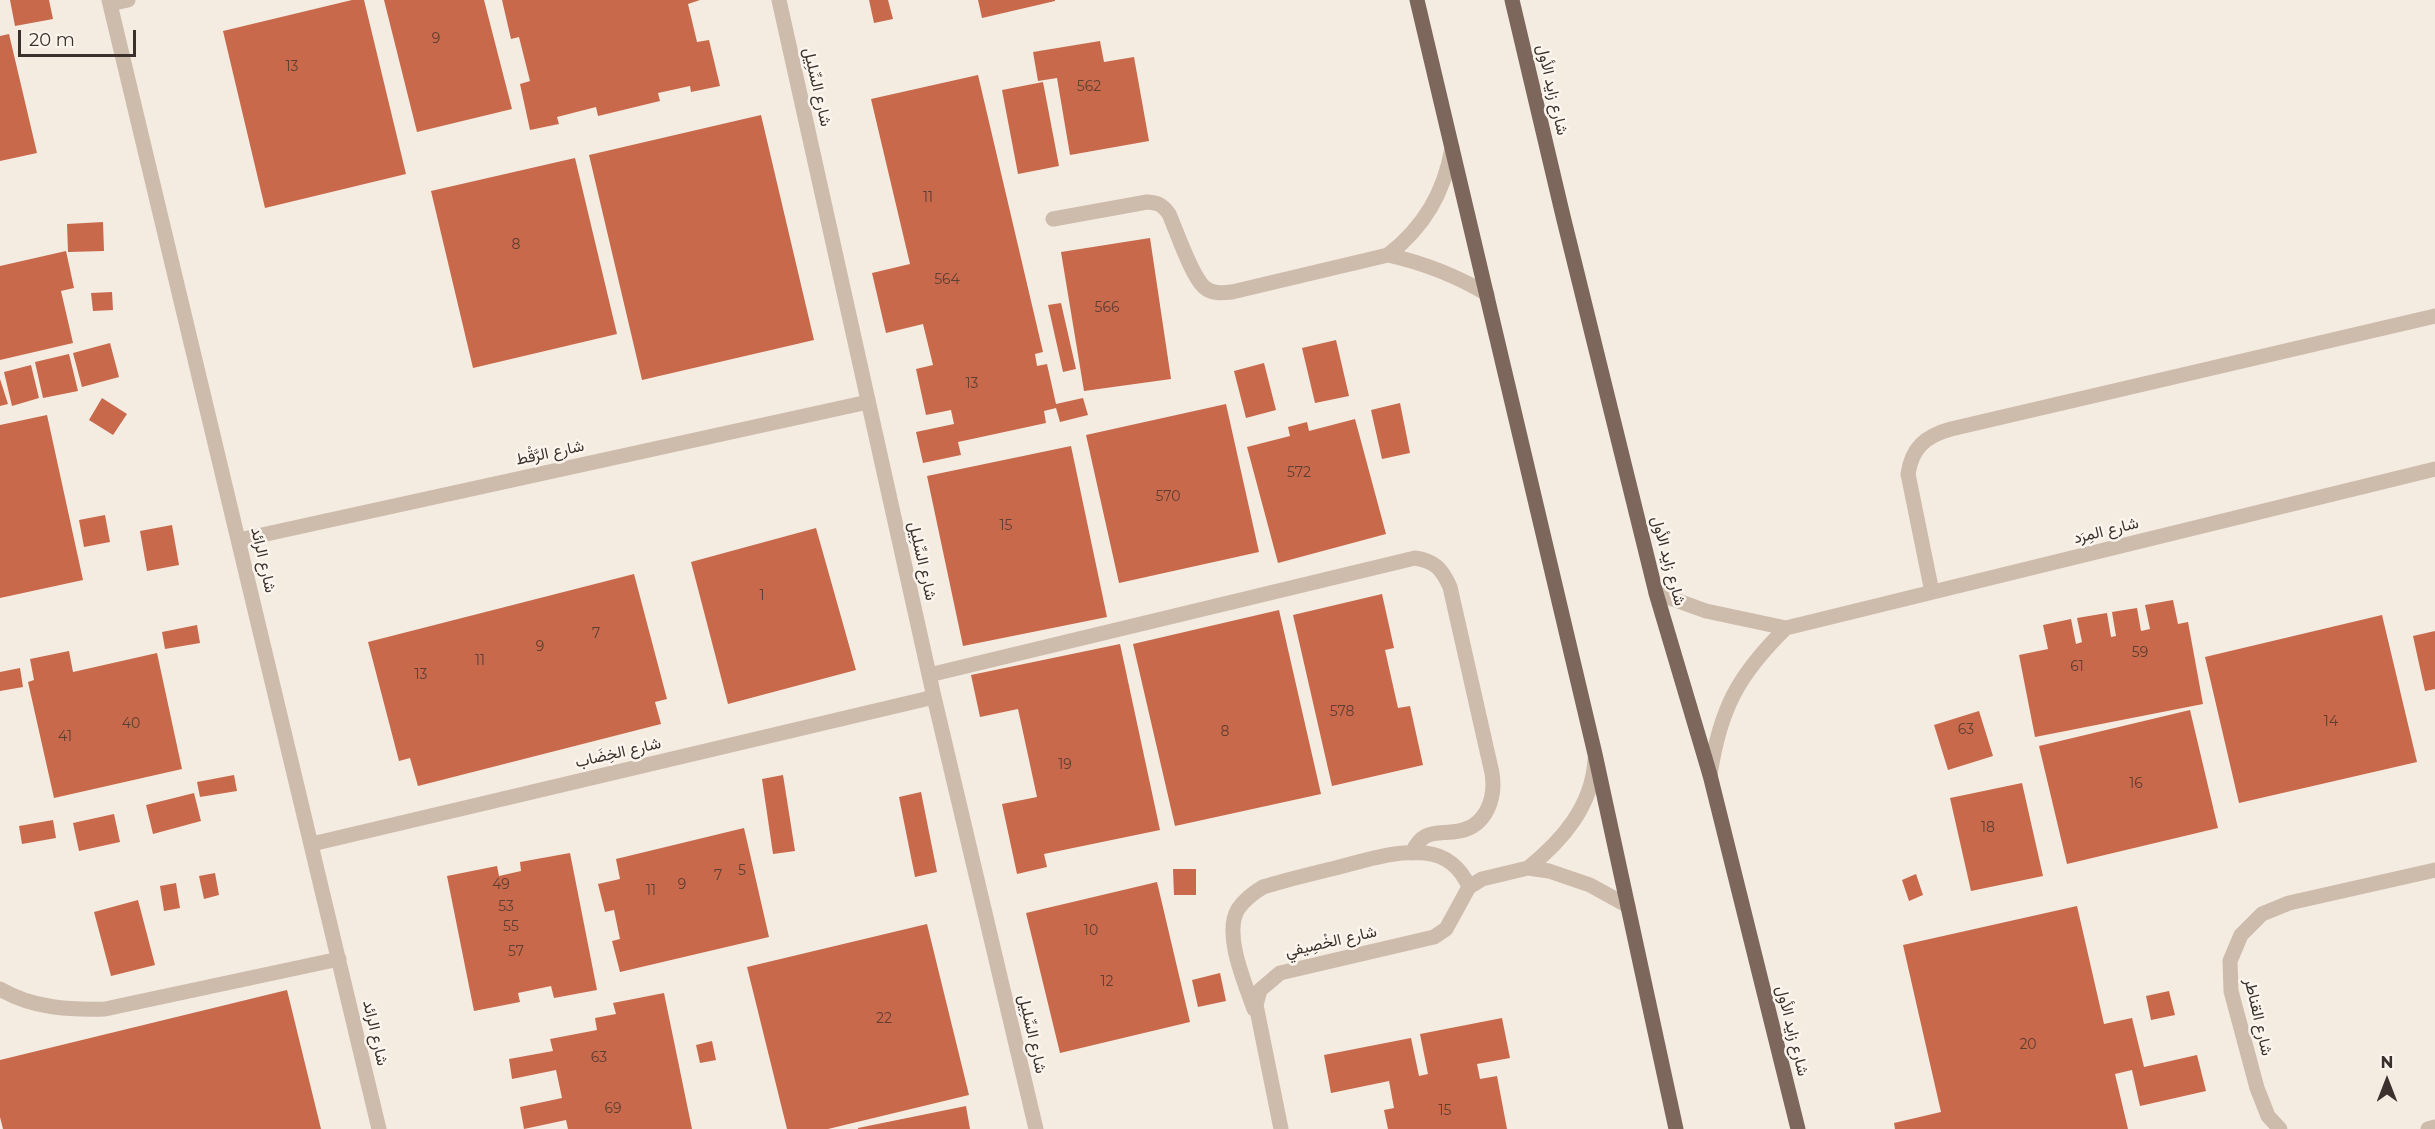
<!DOCTYPE html>
<meta charset="utf-8">
<style>
body{margin:0}
#map{position:relative;width:2435px;height:1129px;overflow:hidden;background:#f4ebe1;font-family:Montserrat,sans-serif}
canvas{display:block}
.north{position:absolute;left:2357px;top:1051px;width:60px;height:60px;-webkit-text-stroke:4px #fbf5ee;paint-order:stroke;rotate:0deg;font-size:16px;font-weight:700;line-height:24px;text-align:center;color:#3b302b}
.north::after{content:'';display:block;margin:auto;width:21px;height:27px;background:#3b302b;clip-path:polygon(50% 0,100% 100%,50% 72%,0 100%)}
.scale{position:absolute;left:18px;top:30px;width:118px;height:27px;box-sizing:border-box;border:3px solid #3b302b;border-top:0;padding-left:8px;font-size:18px;line-height:21px;white-space:nowrap;color:#3b302b;-webkit-text-stroke:4px #fbf5ee;paint-order:stroke}
</style>
<div id="map">
<canvas width="2435" height="1129"></canvas>
<div class="north">N</div>
<div class="scale">20 m</div>
</div>
<script>
const g = document.querySelector('canvas').getContext('2d');
g.lineJoin = 'round';
function fill(path, color) { g.fillStyle = color; g.fill(path, 'evenodd'); }
function stroke(path, color, width, dash) { g.strokeStyle = color; g.lineWidth = width; g.lineCap = dash ? 'butt' : 'round'; g.setLineDash(dash || []); g.stroke(path); }
function label(font, color, halo, rows, align = 'center') {
  g.font = font + ' Montserrat,Vazirmatn,sans-serif'; g.lineWidth = 5; g.setLineDash([]); g.textBaseline = 'middle'; g.strokeStyle = halo; g.fillStyle = color; for (const [text, x, y, turn = 0] of rows) {
    g.save(); g.translate(x, y); g.rotate((+turn || 0) * Math.PI / 180); g.textAlign = isNaN(turn) ? turn : align; if (halo) g.strokeText(text, 0, 0); g.fillText(text, 0, 0); g.restore();
  }
}
fill(new Path2D(`
 M10,0H49L53,19L15,26Z
 M352,0H364L406,174L265,208L223,31Z
 M384,0H484L512,109L417,132Z
 M502,0H700L688,4L697,42L709,40L720,86L691,92L690,86L658,93L660,101L598,116L596,107L557,117L559,124L530,130L520,84L530,81L519,37L511,39Z
 M869,0H888L893,19L874,23Z
 M978,0H1055V1L982,18Z
 M9,34L37,153L0,161V36Z
 M1100,41L1104,62L1134,57L1149,141L1070,155L1057,78L1038,81L1033,52Z
 M978,75L1043,352L1035,354L1037,366L1047,364L1056,404L1083,398L1088,415L1060,422L1056,408L1044,411L1046,423L958,442L961,455L923,463L916,432L954,424L951,410L926,415L916,369L933,365L923,324L886,333L872,273L910,264L871,99Z
 M1043,82L1059,166L1018,174L1002,90Z
 M761,115L814,340L642,380L589,155Z
 M575,158L617,334L473,368L431,191Z
 M103,222L104,251L68,252L67,224Z
 M1150,238L1171,379L1084,391L1061,252Z
 M66,251L74,288L61,291L73,343L0,360V266Z
 M112,292L113,310L93,311L91,293Z
 M1061,303L1076,369L1063,372L1048,305Z
 M1336,340L1349,396L1315,403L1302,348Z
 M110,343L119,377L82,387L73,353Z
 M69,354L78,391L43,398L35,362Z
 M1264,363L1276,410L1246,418L1234,371Z
 M31,365L39,398L12,406L4,372Z
 M0,379L8,404L0,406Z
 M102,398L127,414L113,435L89,420Z
 M1400,403L1410,453L1382,459L1371,410Z
 M1226,404L1259,552L1119,583L1086,435Z
 M47,415L83,580L0,598V425Z
 M1355,419L1386,534L1278,563L1247,447L1290,436L1288,427L1307,422L1309,431Z
 M1071,446L1107,617L963,646L927,476Z
 M105,515L110,542L84,547L79,520Z
 M172,525L179,565L147,571L140,531Z
 M816,528L856,670L728,704L691,562Z
 M634,574L667,699L655,702L661,724L418,786L410,758L399,761L368,642Z
 M1382,594L1394,648L1385,650L1398,708L1410,706L1423,765L1332,786L1293,615Z
 M2173,600L2178,624L2188,622L2203,704L2035,737L2019,655L2048,649L2043,625L2071,619L2076,644L2082,642L2077,618L2107,613L2111,637L2116,636L2112,612L2137,608L2141,631L2150,629L2145,605Z
 M1279,610L1321,794L1175,826L1133,644Z
 M2382,615L2417,762L2239,803L2205,657Z
 M197,625L200,643L165,649L162,632Z
 M2435,631V689L2425,691L2413,636Z
 M1120,644L1160,830L1044,854L1047,867L1017,874L1002,804L1037,797L1018,709L980,717L971,675Z
 M69,651L73,672L157,653L182,769L54,798L28,682L34,680L30,659Z
 M20,668L23,687L0,691V672Z
 M2190,710L2218,828L2067,864L2039,746Z
 M1979,711L1993,756L1948,770L1934,725Z
 M234,775L237,791L200,797L197,782Z
 M783,775L795,851L773,854L762,779Z
 M2022,783L2043,876L1971,891L1950,798Z
 M921,792L937,872L915,877L899,797Z
 M194,793L201,821L153,834L146,805Z
 M114,814L120,842L79,851L73,823Z
 M53,820L56,838L22,844L19,826Z
 M744,828L769,937L620,972L612,941L620,939L614,910L605,912L598,884L620,879L616,859Z
 M570,853L597,990L554,998L551,986L518,993L520,1002L474,1011L447,876L497,866L499,876L521,871L520,862Z
 M1173,869H1196V895H1174Z
 M215,873L219,895L204,899L199,876Z
 M1916,874L1923,895L1909,901L1902,880Z
 M1157,882L1190,1022L1060,1053L1026,913Z
 M176,883L180,908L164,911L160,886Z
 M138,900L155,965L111,976L94,912Z
 M2077,906L2104,1024L2132,1018L2144,1067L2197,1055L2206,1091L2140,1106L2132,1070L2115,1074L2128,1129H1895L1894,1123L1941,1112L1903,945Z
 M927,924L969,1095L828,1129H787L747,967Z
 M1220,973L1226,1001L1198,1007L1192,980Z
 M287,990L321,1129H3L0,1117V1060Z
 M2169,991L2175,1015L2151,1020L2146,996Z
 M664,993L692,1129H568L566,1120L524,1129L520,1107L562,1098L556,1070L512,1079L509,1059L553,1051L550,1039L597,1030L595,1018L616,1014L613,1003Z
 M1502,1018L1510,1058L1477,1064L1480,1079L1497,1076L1507,1129H1388L1384,1110L1394,1108L1389,1081L1331,1093L1324,1055L1411,1038L1419,1076L1428,1074L1420,1034Z
 M712,1041L716,1060L700,1063L696,1045Z
 M966,1106L970,1129H858V1128Z`), '#c8694b');
stroke(new Path2D(`
 M109,0L379,1129
 M779,0L934,697L1036,1129
 M110,4L128,0
 M1053,219L1147,202C1158,203 1162,204 1169,214C1177,232 1191,275 1204,287C1212,294 1222,293 1232,292L1388,255C1424,227 1444,193 1452,148
 M1388,255C1424,263 1455,275 1487,294
 M239,540L868,402
 M1932,592L1908,474C1912,448 1925,436 1951,429L2435,316
 M1656,593L1706,611L1786,628L2435,469
 M929,675L1415,558C1435,561 1442,569 1450,587L1492,773C1496,797 1487,826 1459,831C1437,835 1423,828 1412,853
 M1710,775C1720,709 1738,675 1786,628
 M312,844L934,697
 M1528,868C1563,840 1592,806 1595,760
 M0,989C32,1008 69,1010 105,1009L339,959
 M1254,1009C1245,983 1223,934 1238,909C1245,899 1253,893 1263,887C1289,879 1316,873 1343,866C1369,859 1398,850 1425,853C1446,855 1461,868 1469,887
 M1281,1129L1256,1005L1260,990L1280,973L1434,937L1446,929L1469,887L1482,879L1528,868L1549,871L1590,885L1628,906
 M2280,1129L2268,1116L2257,1088L2231,991L2230,961L2241,935L2262,914L2289,903L2435,870
 M2428,1129L2435,1127`), '#cdbbac', 15);
stroke(new Path2D(`
 M1417,0L1595,754L1676,1129
 M1512,0L1563,216L1656,593L1710,775L1798,1129`), '#7d675c', 15);
label('14px', '#5e3e33', null, [
 ["9",436,39],
 ["13",292,67],
 ["562",1089,87],
 ["11",928,198],
 ["8",516,245],
 ["564",947,280],
 ["566",1107,308],
 ["13",972,384],
 ["572",1299,473],
 ["570",1168,497],
 ["15",1006,526],
 ["1",762,596],
 ["7",596,634],
 ["9",540,647],
 ["59",2140,653],
 ["11",480,661],
 ["61",2077,667],
 ["13",421,675],
 ["578",1342,712],
 ["14",2331,722],
 ["40",131,724],
 ["63",1966,730],
 ["8",1225,732],
 ["41",65,737],
 ["19",1065,765],
 ["16",2136,784],
 ["18",1988,828],
 ["5",742,871],
 ["7",718,876],
 ["49",501,885],
 ["9",682,885],
 ["11",651,891],
 ["53",506,907],
 ["55",511,927],
 ["10",1091,931],
 ["57",516,952],
 ["12",1107,982],
 ["22",884,1019],
 ["20",2028,1045],
 ["63",599,1058],
 ["69",613,1109],
 ["15",1445,1111]
]);
label('16px', '#3b302b', '#fbf5ee', [
 ["شارع السِّلِيل",817,87,77],
 ["شارع زايد الأول",1552,90,77],
 ["شارع الرَّقْط",550,453,-12],
 ["شارع المِرَد",2106,531,-14],
 ["شارع الرائد",263,560,77],
 ["شارع السِّلِيل",922,561,77],
 ["شارع زايد الأول",1668,561,75],
 ["شارع الخِضَاب",618,753,-13],
 ["شارع الخْصِيفي",1331,942,-13],
 ["شارع القناطر",2258,1017,77],
 ["شارع زايد الأول",1792,1031,76],
 ["شارع الرائد",375,1033,77],
 ["شارع السِّلِيل",1032,1034,77]
]);
</script>
